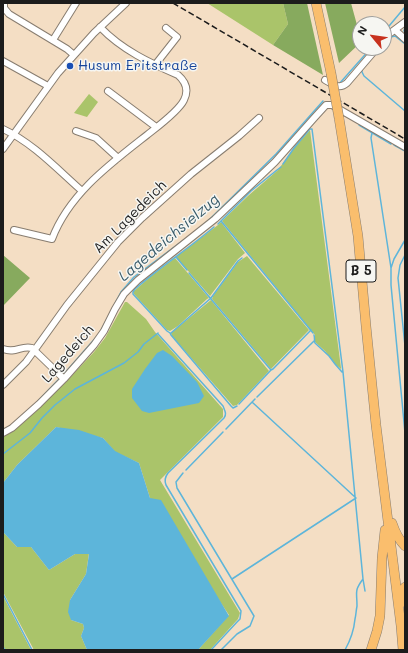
<!DOCTYPE html>
<meta charset="utf-8">
<style>
body{margin:0}
#map{position:relative;width:408px;height:653px;overflow:hidden;background:#f4dec4;font-family:Mali,sans-serif}
canvas{display:block}
.frame{position:absolute;inset:0;border:4px solid #1c1c1c;pointer-events:none}
.north{position:absolute;left:352px;top:16px;width:40px;height:40px;box-sizing:border-box;background:#f6f6f2;border:1px solid #9f9f9c;border-radius:50%;rotate:299deg;font-size:11px;font-weight:700;line-height:16px;text-align:center;color:#1c1c1c}
.north::after{content:'';display:block;margin:auto;width:14px;height:18px;background:#c8321e;clip-path:polygon(50% 0,100% 100%,50% 72%,0 100%)}
</style>
<div id="map">
<canvas width="408" height="653"></canvas>
<div class="frame"></div>
<div class="north">N</div>
</div>
<script>
const g = document.querySelector('canvas').getContext('2d');
g.lineJoin = 'round';
function fill(path, color) { g.fillStyle = color; g.fill(path, 'evenodd'); }
function stroke(path, color, width, dash) { g.strokeStyle = color; g.lineWidth = width; g.lineCap = dash ? 'butt' : 'round'; g.setLineDash(dash || []); g.stroke(path); }
function label(font, color, halo, rows, align = 'center') {
  g.font = font + ' Mali,sans-serif'; g.lineWidth = 3; g.setLineDash([]); g.textBaseline = 'middle'; g.strokeStyle = halo; g.fillStyle = color; for (const [text, x, y, turn = 0] of rows) {
    g.save(); g.translate(x, y); g.rotate((+turn || 0) * Math.PI / 180); g.textAlign = isNaN(turn) ? turn : align; if (halo) g.strokeText(text, 0, 0); g.fillText(text, 0, 0); g.restore();
  }
}
fill(new Path2D(`
 M207,3H283L288,24L273,45Z
 M89,94L98,102L87,117L74,113Z
 M310,130L341,368V369L335,364L325,351L315,342V335L222,221L249,195L278,170L294,148Z
 M221,222L245,253L238,259L210,296L176,257L218,225Z
 M247,256L309,330L271,369L212,299L213,296L238,262Z
 M175,258L209,298L207,299L178,326L170,331L167,330L134,294L133,292L150,277Z
 M211,300L269,371L237,405L233,406L172,336L171,333Z
 M125,302H127L146,319L155,332L223,409V417L160,480L240,613L238,619L210,650H198L229,615L150,498L139,463L115,452L103,438L56,427L17,465L3,483V437L15,430L66,382L94,352L105,338Z
 M3,532L17,547H31L49,570L75,554L89,553L86,574L70,600L71,620L83,624L84,628L81,636L87,650H34L3,592Z
 M3,596L31,650H3Z`), '#aac46a');
fill(new Path2D(`
 M283,3H307L323,75L273,45L288,24Z
 M325,3H351L360,36V43L339,63Z
 M3,255L30,278L3,306Z`), '#87aa5e');
fill(new Path2D(`
 M163,350L172,356L197,382L204,396L199,403L149,413L142,411L132,398V389L145,369L157,353Z
 M56,427L79,430L103,438L115,451L139,463L150,498L161,500L229,616L198,650H87L81,636L84,628L83,624L71,620L68,612L70,600L86,574L89,554H75L49,570L31,547H17L3,532V483L17,465Z`), '#5db5da');
stroke(new Path2D(`
 M405,27L404,31L405,32
 M384,32L405,7
 M384,44L391,37L395,36L405,44
 M362,70V72L364,76L405,111
 M339,84L371,48
 M359,125L391,144
 M372,133L371,138L391,268
 M394,145L405,151
 M283,164L294,148L309,130L310,129H312L343,372L363,579C354,591 357,592 357,606C356,611 356,615 355,619C354,630 350,641 345,650
 M221,221L313,333
 M218,224L251,191L277,170L281,167
 M202,226L212,217L276,154L323,101
 M214,227C188,249 160,267 135,289L133,292V294L167,331L170,333L171,335L231,406L233,408L237,406
 M405,240L394,259L391,268V285L405,433
 M405,255L400,265L398,278L405,346
 M176,257L187,270
 M189,273L271,370
 M171,333L211,298L238,261L242,258
 M158,334L223,406C225,411 227,414 224,418L168,473C165,477 164,480 166,485L241,611L240,619L237,622L211,650
 M314,335C315,338 314,341 315,343L329,356L335,364L342,372
 M63,375L99,334L121,292L134,277L185,239
 M257,397L314,341
 M37,402L61,377
 M239,404L271,370L273,369L311,330
 M226,429L255,399
 M3,454L30,433L42,418L55,405L75,389L124,363L138,352L144,344L158,333
 M186,470L223,432
 M183,473L176,482L177,488L254,616L250,626L237,634L221,650
 M232,579L356,498L252,402
 M363,579L365,591
 M3,594L32,650
 M3,647L5,650`), '#5db5da', 1.5);
const minor = new Path2D(`
 M4,3V8L9,14L67,49L74,55
 M395,30L405,39
 M384,39L389,34L405,22
 M53,40L76,3
 M3,61L48,86
 M155,65L177,37L166,28
 M325,80C333,84 339,90 347,83L377,48
 M108,91L156,127
 M3,129C33,143 57,169 82,191
 M76,131L96,138L118,158
 M3,149L58,73L94,33L126,3
 M14,230L52,239C69,194 110,164 147,135C157,127 179,111 184,100C189,90 186,82 178,75C150,63 122,50 100,27
 M3,349C16,354 21,345 32,348L64,379
 M3,385L26,362L67,305L118,242L142,218L191,174L239,136L259,118
 M3,433L12,428L39,404L64,379L94,345L104,331L115,309L124,294L138,280L215,219L275,162L315,117L326,105H332L405,147`);
const highway = new Path2D(`
 M316,3L331,73
 M339,118L358,236L366,326L376,425L401,626L403,650
 M392,523C395,532 398,539 405,546
 M401,603L400,596L405,587
 M371,650L377,631L380,616L382,558L385,530`);
stroke(minor, '#887d70', 8);
stroke(highway, '#887d70', 10);
stroke(minor, '#fff', 6);
stroke(highway, '#fabe6d', 9);
stroke(new Path2D(`
 M173,3L405,139`), '#1c1c1c', 1.5, [6, 3]);
const highwayBridge = new Path2D(`
 M331,73L339,118`);
stroke(highwayBridge, '#887d70', 10, []);
stroke(highwayBridge, '#fabe6d', 9);
for (const [x, y, r, color] of [
 [70,66,4,"#1a4fb4"]
]) { const dot = new Path2D(); dot.arc(x, y, r, 0, 2 * Math.PI); g.fillStyle = color; g.fill(dot); stroke(dot, '#f6f6f2', 1.5); }
for (const [x, y, w] of [
 [361,271,30]
]) { const box = new Path2D(); box.roundRect(x - w / 2, y - 11, w, 22, 3); g.fillStyle = '#f6f6f2'; g.fill(box); stroke(box, '#1c1c1c', 1); }
label('bold 13px', '#1c1c1c', null, [
 ["B 5",361,271]
]);
label('14px', '#164399', '#f6f6f2', [
 ["Husum Eritstraße",78,66]
], 'left');
label('14px', '#1c1c1c', '#f6f6f2', [
 ["Am Lagedeich",130,217,-45],
 ["Lagedeich",68,354,-49]
]);
label('italic 15px', '#365968', '#f6f6f2', [
 ["Lagedeichsielzug",169,238,-40]
]);
</script>
